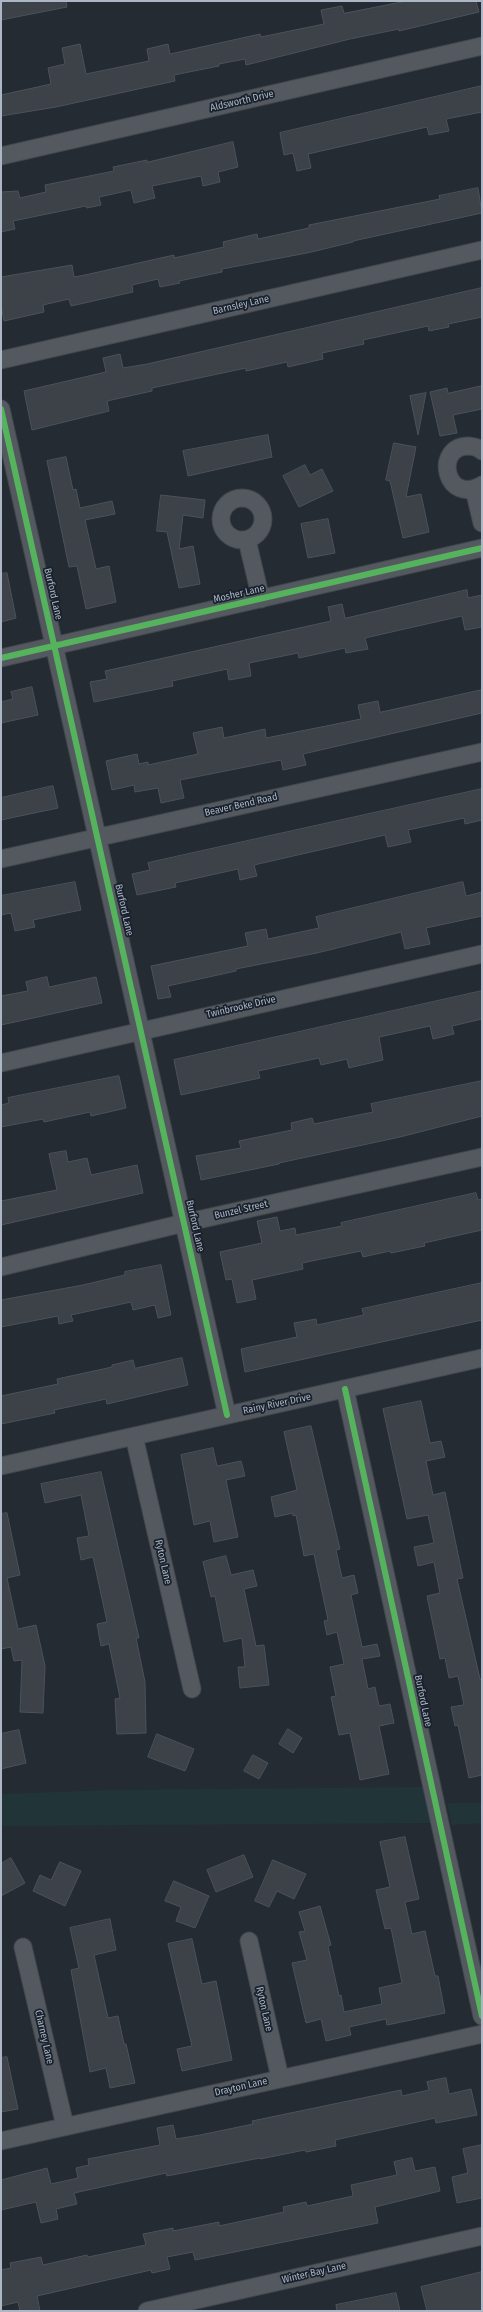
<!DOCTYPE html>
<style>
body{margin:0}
#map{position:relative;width:483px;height:2312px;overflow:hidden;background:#242b32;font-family:"Fira Sans Condensed",sans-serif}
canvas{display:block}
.frame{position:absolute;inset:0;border:2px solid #acb6c5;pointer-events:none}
</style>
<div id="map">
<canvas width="483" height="2312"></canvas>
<div class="frame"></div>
</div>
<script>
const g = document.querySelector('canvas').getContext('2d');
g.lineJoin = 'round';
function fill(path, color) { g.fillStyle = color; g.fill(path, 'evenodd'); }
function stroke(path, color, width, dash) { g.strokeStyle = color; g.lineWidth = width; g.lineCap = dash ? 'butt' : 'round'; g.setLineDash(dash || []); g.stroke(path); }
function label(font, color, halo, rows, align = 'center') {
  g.font = font + ' "Fira Sans Condensed",sans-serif'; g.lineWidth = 3.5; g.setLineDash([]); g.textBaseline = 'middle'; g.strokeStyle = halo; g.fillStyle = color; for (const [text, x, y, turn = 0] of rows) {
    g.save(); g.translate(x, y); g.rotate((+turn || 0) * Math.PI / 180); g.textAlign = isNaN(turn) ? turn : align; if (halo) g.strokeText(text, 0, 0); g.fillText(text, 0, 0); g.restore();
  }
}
fill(new Path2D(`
 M423,1787L431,1823L1,1826V1794L113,1790Z
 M447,1803H482V1823L452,1825Z`), '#213538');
const building = new Path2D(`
 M1,1H66L67,7L1,20Z
 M407,1H476L479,12L399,31V29L350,39L246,65L245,59L219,64V66L174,75L175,81L56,107L1,116V95L51,84L48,68L65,64L62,48L80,44L86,74L149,61L147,49L168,44L170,54L260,34L261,37L324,24L321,10L342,6L344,13Z
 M482,86V112L446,119L449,131L429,135L427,127L308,154L311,168L297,171L293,153L284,155L280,133Z
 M233,142L238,167L218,172L220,182L203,186L201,176L152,186L155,198L134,203L131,190L99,197L101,205L87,208L86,206L13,221L15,229L1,232V192L18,191L20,198L46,192L45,185L114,171L113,167L147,160V162Z
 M478,188L482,213L353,241V242L307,253L222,269V272L179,281L180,283L160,287L158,279L132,285L133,292L71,306L69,299L43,305L44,312L4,321L1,306V277L72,265L74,277L85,275L174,255V258L224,247L223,242L257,234L258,239L309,228V225L440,199L439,196Z
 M482,288V317L448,324L449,327L429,331L428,326L363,340L364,344L322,353L323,359L288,367L287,362L246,371V368L152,388V391L107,401L109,411L32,430L24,391L106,372L103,358L120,354L123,368L147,364Z
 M482,386V409L453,415L457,433L440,436L430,392L447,388L448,393Z
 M426,393L418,435L410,396Z
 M268,435L272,457L188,476L183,451Z
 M394,443L416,447L406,497L421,494L429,532L403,538L390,481L386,480Z
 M66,457L73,490L76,489L80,508L112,501L115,514L85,520L96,569L109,566L116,602L86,609L77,566L69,567L47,461Z
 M305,465L310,475L322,469L333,491L299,507L283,476Z
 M161,495L205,500L203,518L183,515L179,549L193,546L200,584L179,588L167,532L157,531Z
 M328,519L335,553L308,558L301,524Z
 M7,573L16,618L1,622V574Z
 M467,590L468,598L482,595V627L465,630L462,616L365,638L368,649L346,653L345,648L299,658L298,653L249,663L251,676L229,680L227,669L172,681L173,686L94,702L90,682L107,679L105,671L331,621L328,607L342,604L345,618Z
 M32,687L38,715L1,723V702L13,699L11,692Z
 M482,690V713L303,754L306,765L283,770L281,760L180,780L184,798L161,803L158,788L135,792L134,785L112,790L106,761L137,754L139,764L148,762V765L198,754L193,733L222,727L224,738L265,729L266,738L361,719L358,705L378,701L380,712Z
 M53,786L58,808L1,820V798Z
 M482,789V820L465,824L464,818L408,830L411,842L388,847L385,835L254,865L257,876L240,880L238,869L175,883L176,887L137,895L132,874L150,870L148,863Z
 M75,882L81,910L33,920L35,927L15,931L11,913L1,915V896Z
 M463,882L466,896L482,892V916L426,928L430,944L405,949L401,932L317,953L236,969V971L168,986L171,997L158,999L151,966L248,946L245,933L266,929L268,939L319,928L316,917Z
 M47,977L49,987L96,977L102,1003L1,1025V996L28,991L26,982Z
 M482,991V1019L452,1026L454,1034L433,1039L430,1026L379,1037L383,1060L349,1068L347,1059L321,1065L319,1058L258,1071L260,1078L181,1095L174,1060Z
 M119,1076L126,1108L91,1116L90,1112L44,1122L43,1119L1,1127V1105L9,1103L8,1098Z
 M482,1081V1116L400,1137L279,1163V1164L201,1180L196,1156L241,1148L239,1141L292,1130L291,1123L312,1118L314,1124L373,1112L371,1104Z
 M66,1151L68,1162L87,1158L91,1175L137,1165L143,1193L1,1225V1201L57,1190L49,1154Z
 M476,1193L478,1200L482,1199V1230L424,1243L425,1246L391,1253L390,1251L363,1257L361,1251L302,1263L303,1269L252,1280L256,1299L237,1303L232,1279L226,1280L220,1252L262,1243L257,1221L277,1217L280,1231L295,1228L296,1235L342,1226L341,1223Z
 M161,1265L171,1315L158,1318L155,1305L133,1310L131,1302L71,1315L73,1321L59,1324L58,1316L1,1327V1300L83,1285L125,1275V1272Z
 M482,1283V1320L245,1372L241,1349L297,1337L294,1323L316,1319L317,1325L364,1315L362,1309Z
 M182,1358L188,1385L107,1404L106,1399L54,1410L55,1413L1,1424V1396L58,1384L57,1379L112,1367V1365L133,1360L135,1368Z
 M421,1401L430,1443L441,1441L445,1457L426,1461L433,1495L445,1492L463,1578L457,1579L480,1679H482V1775L469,1778L458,1725L455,1726L451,1707L464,1705L458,1676L449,1678L445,1658L440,1659L427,1596L440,1593L434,1562L418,1566L414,1547L434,1543L428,1515L407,1519L383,1409Z
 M311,1426L340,1549L336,1550L342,1578L354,1575L358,1593L351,1595L362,1647L377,1644L380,1656L362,1659L368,1689L375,1687L379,1706L390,1704L394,1723L379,1726L389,1774L360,1780L350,1733L339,1735L331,1697L336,1696L330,1667L344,1664L337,1632L327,1635L324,1621L328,1620L314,1554L304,1556L296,1515L293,1516V1513L275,1517L271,1497L297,1490L284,1432Z
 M213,1448L217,1466L241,1461L245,1476L226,1480L238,1537L214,1542L210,1521L194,1525L181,1455Z
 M101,1472L139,1638H136L145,1682L146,1733L117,1734L115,1699L120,1698L109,1644L101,1646L97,1624L107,1622L93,1557L81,1560L77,1538L89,1536L81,1495L45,1503L41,1484Z
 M7,1513L20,1575L7,1578L18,1629L36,1625L45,1666L43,1713L20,1712L22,1660L14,1661L11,1647L1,1649V1514Z
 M226,1556L231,1575L253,1570L257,1586L244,1589L256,1646L264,1645L269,1685L240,1688L238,1667H245L242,1638L224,1642L215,1596L211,1597L203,1562Z
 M288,1729L302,1738L293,1753L279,1744Z
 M19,1730L26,1763L1,1769V1734Z
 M157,1734L194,1749L185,1771L148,1757Z
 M253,1755L268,1763L259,1779L244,1771Z
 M405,1837L419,1899L405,1902L412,1934L425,1931L435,1976H438L445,2013L387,2025L386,2019L349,2027L351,2035L326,2041L321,2019L306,2023L292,1963L307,1960L299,1932L305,1931L299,1912L320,1906L331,1945L328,1946L339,1996L341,1995L344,2012L382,2004L379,1988L402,1983L391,1928L385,1929L376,1890L390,1887L380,1842Z
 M244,1855L253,1877L216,1892L207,1870Z
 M11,1858L25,1883L1,1896V1864Z
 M273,1860L306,1874L294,1899L277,1891L269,1907L255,1901Z
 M60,1862L81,1871L65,1906L33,1891L40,1875L51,1880Z
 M174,1881L209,1896L195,1928L176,1921L181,1907L165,1901Z
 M110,1919L116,1950L94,1955L108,2018L118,2016L124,2044H126L135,2083L110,2088L106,2068L90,2072L71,1970L79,1968L70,1928Z
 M192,1939L202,1984L216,1981L232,2060L182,2071L177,2049L192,2046L168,1944Z
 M7,2057L18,2109L1,2112V2058Z
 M446,2078L449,2094L471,2089L477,2115L436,2123L435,2118L335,2140L336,2146L306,2152L305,2150L260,2159V2158L167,2176L166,2173L74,2193L77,2204L56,2209L58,2219L41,2223L36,2202L1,2210V2180L47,2168L51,2184L78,2178L76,2168L89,2165L88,2159L160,2145L157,2128L173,2125L176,2139L200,2135L253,2124L252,2121L401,2090L402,2096L429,2090L427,2082Z
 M482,2145V2198L457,2203L452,2177L468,2173L463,2149Z
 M412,2158L415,2171L435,2167L440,2191L375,2207L378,2223L195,2260L193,2252L167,2257L170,2269L152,2273L151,2270L37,2296L40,2311H20L18,2302L1,2306V2270L11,2268L10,2263L41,2257L43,2265L87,2255L88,2257L146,2245L143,2234L173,2228V2231L219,2222V2226L284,2212L283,2207L306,2202L307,2206L353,2196L351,2185L397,2175L394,2162Z
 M482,2272V2311H427L421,2287Z
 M396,2293L400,2311H337L336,2305Z`);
fill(building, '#3c4248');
stroke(building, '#4b525a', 1);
const minor = new Path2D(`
 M1,156L482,46
 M1,360L482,250
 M1,409L227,1415
 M482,451C478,447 473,446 467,446C433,448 446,506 482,485
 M474,489L482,523
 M221 519a21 21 0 1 1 42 0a21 21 0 1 1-42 0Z
 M247,540L261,599
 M1,658L482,548
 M1,859L482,752
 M1,1063L482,954
 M1,1267L184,1223L482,1157
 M345,1389L482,2016
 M134,1436L192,1689
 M1,1466L482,1358
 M249,1941L280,2078
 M23,1947L65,2126
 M1,2141L482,2034
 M147,2311L482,2236`);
stroke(minor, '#42474d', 19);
stroke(minor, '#545960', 17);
stroke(new Path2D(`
 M1,409L227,1415
 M1,658L482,548
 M345,1389L482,2016`), '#56b35d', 6);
label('10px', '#acb6c5', '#18212c', [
 ["Aldsworth Drive",242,101,-13],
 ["Barnsley Lane",241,305,-13],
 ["Burford Lane",53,594,77],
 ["Mosher Lane",239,594,-13],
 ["Beaver Bend Road",241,805,-13],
 ["Burford Lane",124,910,77],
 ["Twinbrooke Drive",241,1007,-13],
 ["Bunzel Street",241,1210,-13],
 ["Burford Lane",195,1226,77],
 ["Rainy River Drive",277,1404,-12],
 ["Ryton Lane",163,1562,77],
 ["Burford Lane",423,1701,78],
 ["Ryton Lane",264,2009,77],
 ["Charney Lane",44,2037,77],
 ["Drayton Lane",241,2087,-13],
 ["Winter Bay Lane",314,2273,-13]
]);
</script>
